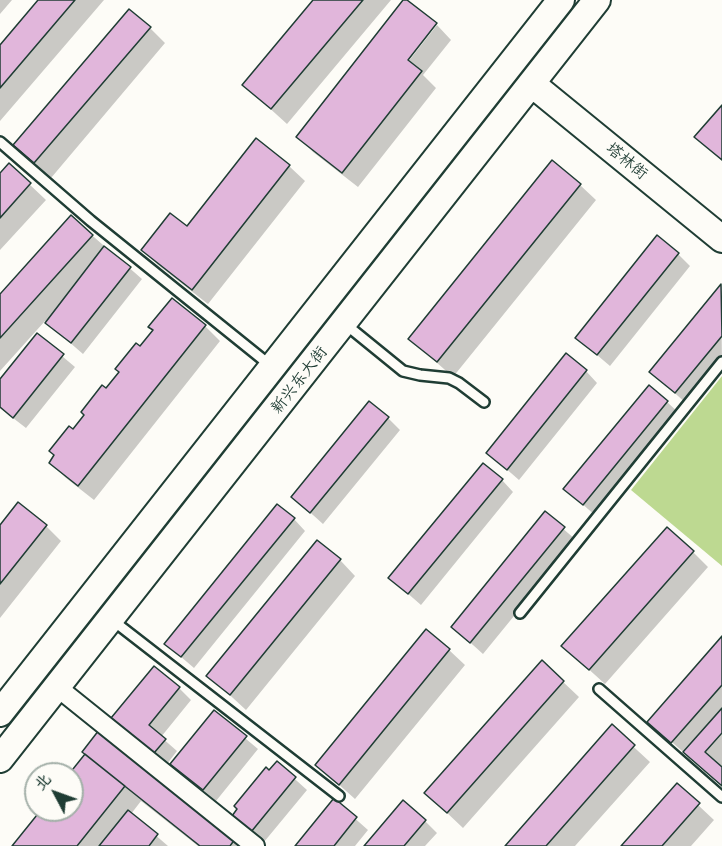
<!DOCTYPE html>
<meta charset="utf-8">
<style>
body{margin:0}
#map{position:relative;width:722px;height:846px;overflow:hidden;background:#fdfcf7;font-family:Mali,"LXGW WenKai TC",sans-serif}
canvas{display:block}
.north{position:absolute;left:24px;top:762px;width:60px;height:60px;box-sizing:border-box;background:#fdfcf7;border:2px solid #a4b0a9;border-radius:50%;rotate:311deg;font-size:16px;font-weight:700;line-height:24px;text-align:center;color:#1f3d34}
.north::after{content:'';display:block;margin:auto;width:21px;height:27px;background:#1f3d34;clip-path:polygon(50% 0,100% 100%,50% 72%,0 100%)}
</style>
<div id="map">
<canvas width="722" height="846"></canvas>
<div class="north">北</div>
</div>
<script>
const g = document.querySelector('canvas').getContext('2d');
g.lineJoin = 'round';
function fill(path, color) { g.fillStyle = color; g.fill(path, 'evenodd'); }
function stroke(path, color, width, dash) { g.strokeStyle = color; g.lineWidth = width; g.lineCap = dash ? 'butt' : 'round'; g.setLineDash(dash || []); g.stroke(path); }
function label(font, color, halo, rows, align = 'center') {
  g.font = font + ' Mali,"LXGW WenKai TC",sans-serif'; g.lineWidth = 4.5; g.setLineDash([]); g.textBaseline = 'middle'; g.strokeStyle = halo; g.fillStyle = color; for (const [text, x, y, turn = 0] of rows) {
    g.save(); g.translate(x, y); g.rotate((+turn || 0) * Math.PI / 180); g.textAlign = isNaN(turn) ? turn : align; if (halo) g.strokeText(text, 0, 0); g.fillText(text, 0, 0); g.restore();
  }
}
fill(new Path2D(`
 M722,376V566L631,490Z`), '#bdd991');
fill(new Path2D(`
 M0,0H12L0,14Z
 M40,0H104L0,121V47Z
 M315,0H391L287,124L244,85Z
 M437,25L451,40L423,75L436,88L358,187L313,152L298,136L402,65L404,67Z
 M150,28L165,43L51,178L15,145Z
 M722,107V161L696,137Z
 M9,165L46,200L0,250V175Z
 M289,166L305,181L208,304L158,265L143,250L187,229Z
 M580,185L596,200L453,377L410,339Z
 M71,217L142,279L83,354L45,321L0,371V296Z
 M678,254L690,266L610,366L577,338Z
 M721,286L722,362L687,404L651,372Z
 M205,326L220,341L94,500L66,478L51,463L73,431L140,348Z
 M37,335L75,367L26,428L0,408V382Z
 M586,371L597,383L519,480L488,453Z
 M667,402L679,413L596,516L565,489Z
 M388,418L400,430L323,524L293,497Z
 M502,480L513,492L421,605L390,578Z
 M545,513L576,540L483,654L453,627Z
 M294,519L305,531L194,668L166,644Z
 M46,526L61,541L0,618V527Z
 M693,552L708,567L605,684L563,646Z
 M340,560L355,576L246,710L208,675Z
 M722,638V766L720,767L722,786L649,722Z
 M449,650L465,665L355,799L317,765Z
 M542,662L579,697L463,828L426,793Z
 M179,688L191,700L161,737L177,751L167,764L113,718Z
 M214,712L258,749L216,801L172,764Z
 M612,727L650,762L575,846H507Z
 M87,755L234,840L240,846H198L141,801L131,814L168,846H14L43,810H72L71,774Z
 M277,763L307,790L264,842L246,827L269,772Z
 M334,800L368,830L355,846H297Z
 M698,805L714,820L691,846H623Z
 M425,821L437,833L425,846H366Z`), '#0003');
const building = new Path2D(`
 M38,0H75L0,88V45Z
 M313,0H363L271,109L242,85Z
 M403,0H407L437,23L408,60L422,71L342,173L296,137Z
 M129,9L151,27L34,163L13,145Z
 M722,105V160L694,137Z
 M256,138L290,165L192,290L141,250L170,213L187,226Z
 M552,160L581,184L437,362L408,339Z
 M9,163L31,183L0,218V173Z
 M71,215L93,235L0,338V294Z
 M657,235L679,253L597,355L575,338Z
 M104,246L131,267L71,343L45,323Z
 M721,284L722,336L675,393L649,372Z
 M172,298L206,325L78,486L49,463L54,455L49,451L69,426L73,429L84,415L81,412L102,385L106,388L119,372L115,369L136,343L140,346L153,330L148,327Z
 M37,333L64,354L13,418L0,407V379Z
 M566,353L587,370L507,470L486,453Z
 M649,385L668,401L583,505L563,489Z
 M369,401L389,417L310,513L291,497Z
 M483,463L503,479L408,594L388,578Z
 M18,502L47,525L0,584V525Z
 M277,504L295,518L181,657L164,644Z
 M545,511L565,527L470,643L451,627Z
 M667,527L694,551L589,670L561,646Z
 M317,540L341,559L230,695L206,676Z
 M426,629L450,649L339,785L315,765Z
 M722,636V685L671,743L647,722Z
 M542,660L564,681L447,813L424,793Z
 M154,666L180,687L149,725L166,739L154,753L111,718Z
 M722,708V733L705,752L722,767V786L683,752Z
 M214,710L247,736L203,790L170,764Z
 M612,724L635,745L546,846H505Z
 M99,730L235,839L230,846H200L82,752Z
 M85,754L125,786L77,846H12L41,810H72V774H69Z
 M277,761L296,777L251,832L232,816L237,809L234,806L266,767L269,770Z
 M677,783L700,803L662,846H621Z
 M334,798L357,817L334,846H295Z
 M403,800L426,820L404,846H364Z
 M128,810L158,834L149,846H99Z`);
fill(building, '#e1b6db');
stroke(building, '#1f3d34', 1.5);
const lane = new Path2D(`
 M0,142L91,221L271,366
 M344,323L403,371L420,375L449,378L459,383L484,402
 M520,613L722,362
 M111,619L339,796
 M599,689L722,797`);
const street = new Path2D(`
 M57,687L255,846`);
const secondary = new Path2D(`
 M532,84L722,239
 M0,713L561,0
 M0,759L597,0`);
stroke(lane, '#1f3d34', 14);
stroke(street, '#1f3d34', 22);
stroke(secondary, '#1f3d34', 30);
stroke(lane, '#fdfcf7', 9);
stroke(street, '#fdfcf7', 18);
stroke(secondary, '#fdfcf7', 26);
label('16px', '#1f3d34', '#fdfcf7', [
 ["塔林街",627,161,39],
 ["新兴东大街",299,380,-52]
]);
</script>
